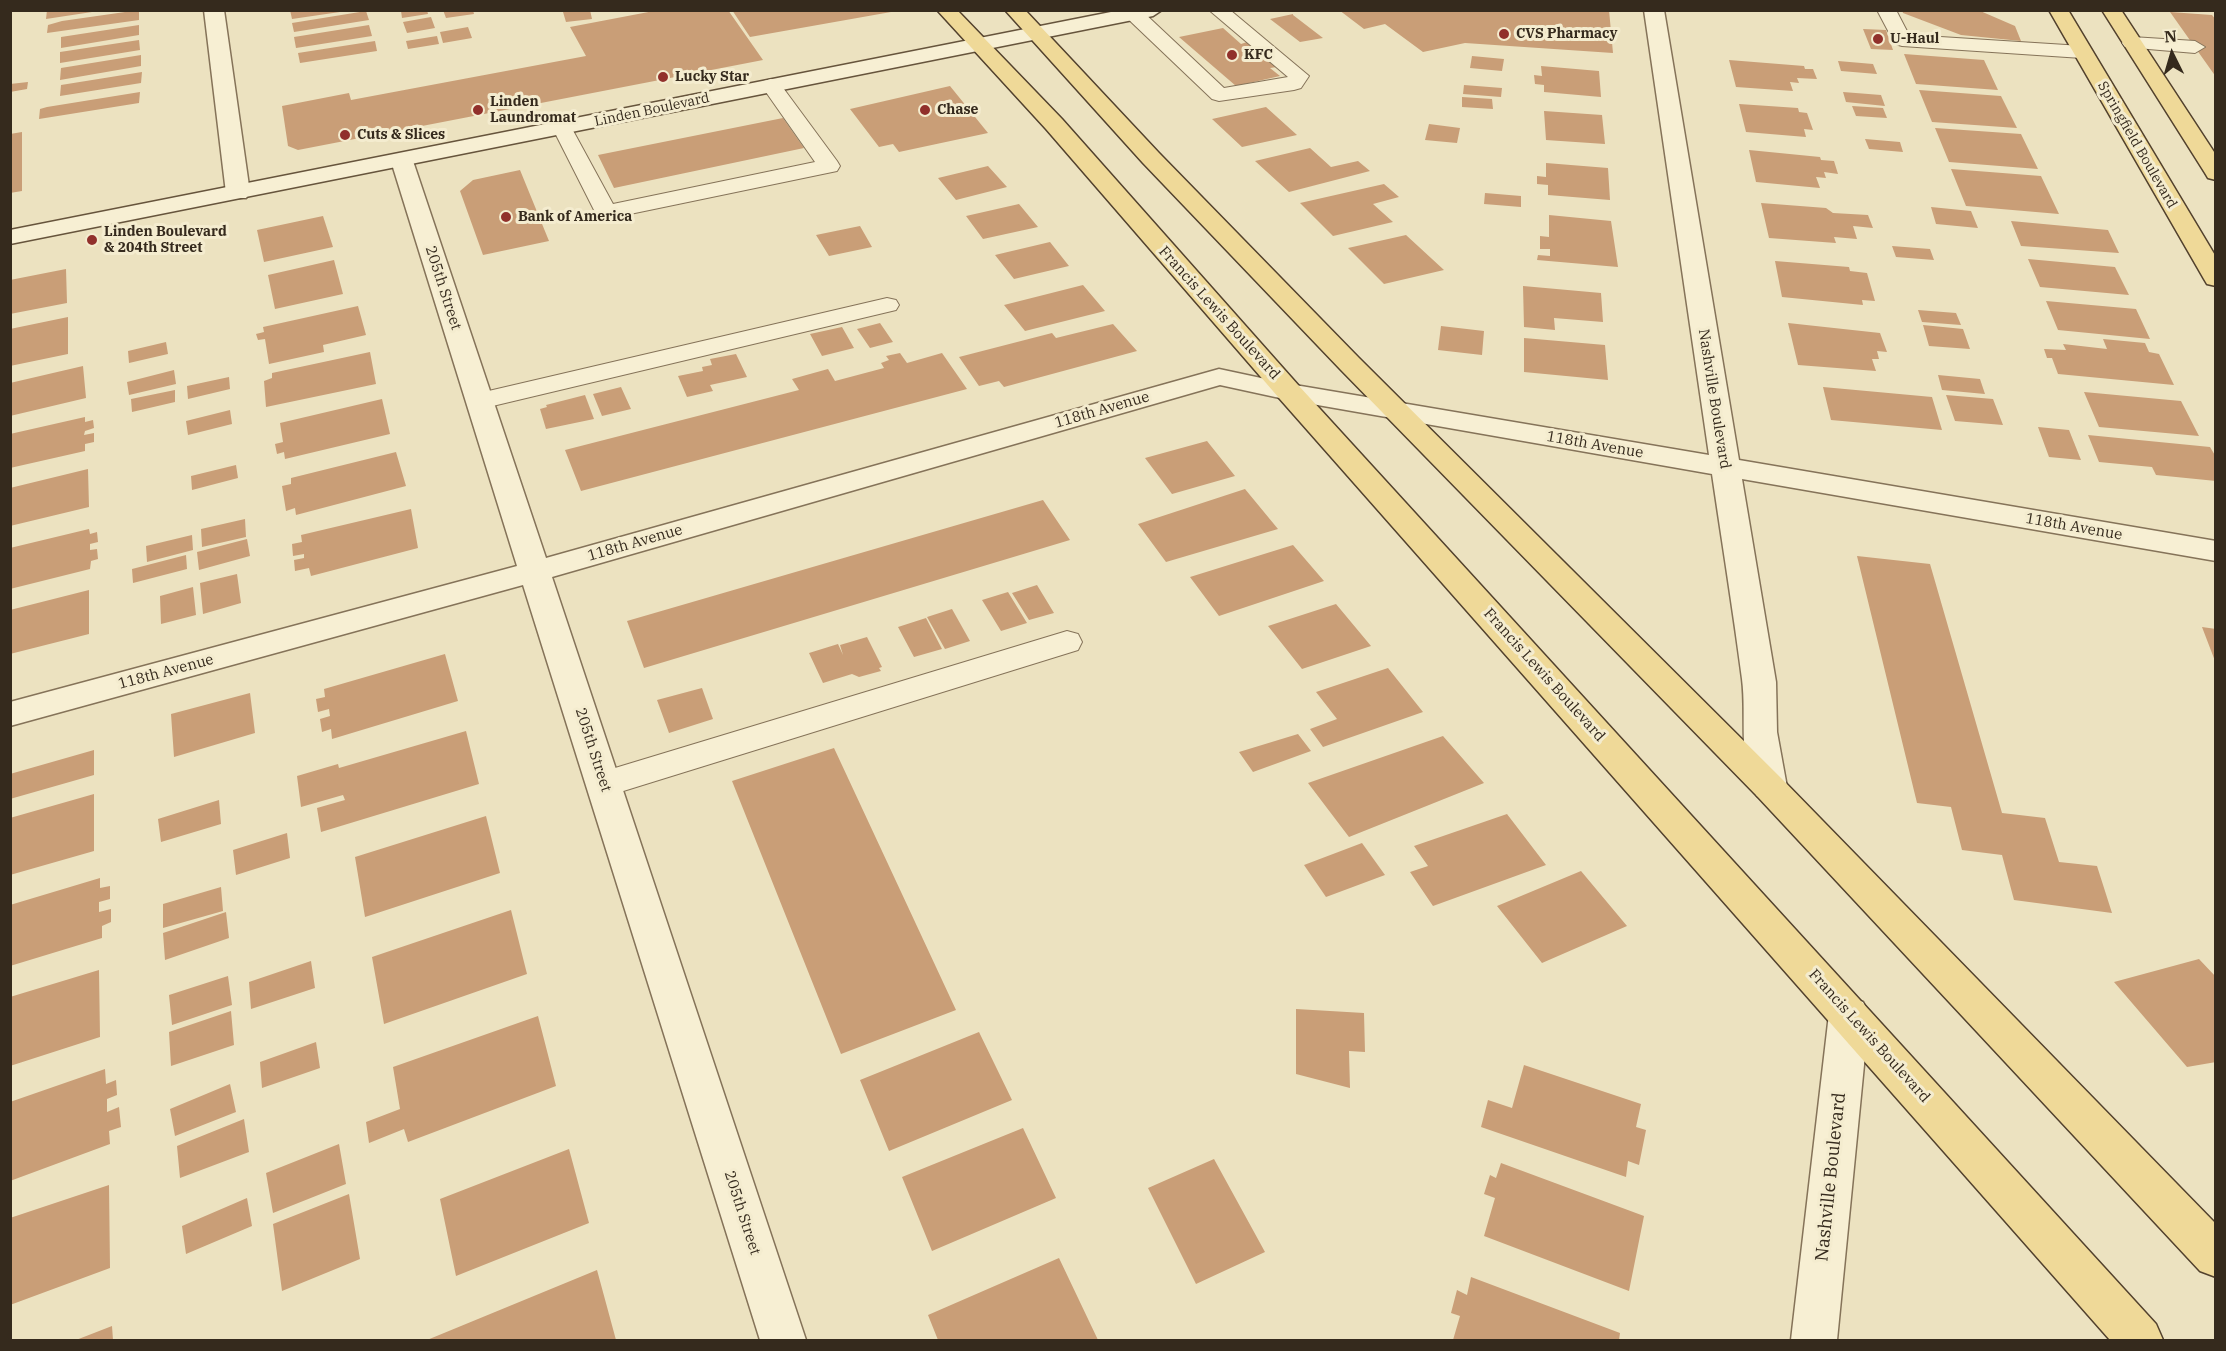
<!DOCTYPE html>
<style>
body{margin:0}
#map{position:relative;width:2226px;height:1351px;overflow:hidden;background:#ece2c0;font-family:"IBM Plex Serif",serif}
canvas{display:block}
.frame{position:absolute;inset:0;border:12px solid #352a1d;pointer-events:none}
.north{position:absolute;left:2142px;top:24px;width:60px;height:60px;-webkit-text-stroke:4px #f4eccf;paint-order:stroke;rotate:355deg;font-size:16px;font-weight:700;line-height:24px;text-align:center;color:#352a1d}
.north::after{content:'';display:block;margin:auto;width:21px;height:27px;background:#352a1d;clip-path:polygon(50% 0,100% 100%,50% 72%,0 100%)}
</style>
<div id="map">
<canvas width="2226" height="1351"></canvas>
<div class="frame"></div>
<div class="north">N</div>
</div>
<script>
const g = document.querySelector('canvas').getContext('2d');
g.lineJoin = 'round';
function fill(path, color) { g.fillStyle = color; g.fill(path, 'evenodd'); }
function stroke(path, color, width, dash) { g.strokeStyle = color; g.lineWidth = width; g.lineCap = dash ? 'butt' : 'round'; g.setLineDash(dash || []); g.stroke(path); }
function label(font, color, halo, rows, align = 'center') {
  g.font = font + ' "IBM Plex Serif",serif'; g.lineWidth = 6; g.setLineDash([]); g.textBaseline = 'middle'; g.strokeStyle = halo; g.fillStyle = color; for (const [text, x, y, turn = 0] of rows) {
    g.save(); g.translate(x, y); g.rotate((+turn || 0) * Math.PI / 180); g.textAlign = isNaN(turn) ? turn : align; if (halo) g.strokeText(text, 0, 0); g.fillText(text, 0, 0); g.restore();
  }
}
fill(new Path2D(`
 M47,10H92V12L46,19Z
 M139,10V20L47,33L48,25L62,21Z
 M290,10H340V12L292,19Z
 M427,10L428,14L402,18L401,11Z
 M443,10H473L474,14L446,18Z
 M590,10L592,19L566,22L563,12Z
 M659,10H728L763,60L298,150L288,146L282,106L349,93L351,100L586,56L570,27Z
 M732,10H891V12L750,37Z
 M1339,10H1609L1613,53L1465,43L1423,52L1385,24L1364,29Z
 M1902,10H1978L2015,26L2021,41L1961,35L1903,13Z
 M366,11L369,20L294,32L292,23Z
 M2170,12L2212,15L2216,20V77Z
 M1293,14V15L1323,38L1300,42L1270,19Z
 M431,17L435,28L407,33L403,22Z
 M139,25V35L61,48V37Z
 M369,25L372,36L296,48L294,37Z
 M468,27L472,38L443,43L440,32Z
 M1223,28L1241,44L1247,42L1277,67L1270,68L1280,76L1236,86L1179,37Z
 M1863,29L1886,30L1893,50L1871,49Z
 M437,36L439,44L408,49L406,41Z
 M139,40L140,50L60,63V52Z
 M375,41L377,51L300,63L298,53Z
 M1904,54L1984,60L1998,90L1916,84Z
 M141,55V66L60,80L61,68Z
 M1472,56L1504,59L1502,71L1470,68Z
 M1729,60L1804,66L1805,69H1813L1817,79L1797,78L1799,83L1790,82L1793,91L1736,87Z
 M1838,61L1873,64L1877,74L1841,71Z
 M1541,66L1599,71L1601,97L1544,92V85L1535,84L1534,75L1542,76Z
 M142,72L141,83L60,96L61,85Z
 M28,82L27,89L10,92V84Z
 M1464,85L1502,88L1501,97L1463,94Z
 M950,86L988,133L899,152L893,144L879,147L850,109Z
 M1919,90L2001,96L2017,128L1932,122Z
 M140,92L139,103L39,119L40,109L47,107Z
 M1843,92L1881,95L1885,106L1846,102Z
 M1462,97L1492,99L1493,109L1462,107Z
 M1739,104L1798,108L1799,112L1807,113L1813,130L1804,129L1806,137L1746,132Z
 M1852,106L1883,108L1887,118L1856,116Z
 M1266,107L1297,135L1242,147L1212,119Z
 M1544,111L1602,115L1605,144L1546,140Z
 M783,118L804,148L614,188L598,155Z
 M1429,124L1460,128L1457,143L1425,140Z
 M1935,128L2021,134L2038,169L1949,162Z
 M22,132V191L10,193V134Z
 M1865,139L1900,142L1903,152L1869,149Z
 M1310,148L1331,167L1358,161L1370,171L1289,192L1255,161Z
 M1749,150L1820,157L1821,160L1834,161L1838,174L1824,172L1826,178L1816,177L1820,188L1756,182Z
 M1546,163L1608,168L1610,200L1548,195V185L1537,184V176L1546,177Z
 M988,166L1007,187L956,200L938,178Z
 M1951,169L2041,176L2059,214L1966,206Z
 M520,170L549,241L483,255L460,191L473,180Z
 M1384,184L1399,197L1373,204L1393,222L1333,236L1300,203Z
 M1485,193L1521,196V207L1484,204Z
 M1761,203L1826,208L1833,213L1868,215L1873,228L1853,226L1857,239L1834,237L1836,243L1769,238Z
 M1019,204L1038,227L983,239L966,216Z
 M1931,207L1971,211L1978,228L1936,224Z
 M1549,215L1611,221L1618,267L1537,260L1538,255L1550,256V249H1540V236L1549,237Z
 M323,216L333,247L264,262L257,230Z
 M2011,221L2108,230L2119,253L2021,246Z
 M860,226L872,247L829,256L816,235Z
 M1406,235L1444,270L1384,284L1348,248Z
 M1050,242L1069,266L1014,279L995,255Z
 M1892,246L1930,249L1934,260L1896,257Z
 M2028,259L2115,267L2129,295L2040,287Z
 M334,260L343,294L275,309L268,275Z
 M1775,261L1849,267L1850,271L1867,273L1875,301L1862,300L1863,305L1782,297Z
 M66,269L67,303L10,314V280Z
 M1083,285L1105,311L1025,331L1004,305Z
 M1523,286L1601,293L1603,322L1554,318L1555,330L1524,327Z
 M2046,301L2136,309L2150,339L2058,330Z
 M358,306L366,335L323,345L324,352L269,364L265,339L258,340L256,334L264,332L263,327Z
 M1918,310L1956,313L1961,325L1922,322Z
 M68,317V354L10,366V329Z
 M880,323L893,342L870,348L857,329Z
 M1788,323L1880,333L1887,352L1877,351L1879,359H1872L1876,371L1798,365Z
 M1113,324L1137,351L1004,387L999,381L979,386L959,357L1052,333L1056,338Z
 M1923,325L1963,329L1970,349L1929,346Z
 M1441,326L1484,331L1482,355L1438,350Z
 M842,327L854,348L822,356L810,334Z
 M1524,338L1605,345L1608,380L1524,372Z
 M2103,339L2145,343L2149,352L2159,354L2174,385L2058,374L2052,358H2047L2044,349L2066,350L2063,344L2107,349Z
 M166,342L168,354L129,363L128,351Z
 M370,352L376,384L266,407L264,381L272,378V373Z
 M900,353L907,363L942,353L967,389L581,491L565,450L799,390L792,379L828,369L835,381L884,368L881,363L889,360L886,356Z
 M736,354L747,377L710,385L713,391L687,397L678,376L703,371L702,367L712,365L710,359Z
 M83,366L86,398L10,416V383Z
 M174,370L176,384L129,395L127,382Z
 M1938,375L1980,379L1985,394L1942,390Z
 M229,377L230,389L188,399L187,386Z
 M621,387L631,409L602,416L593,394Z
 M1823,387L1932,397L1942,430L1831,420Z
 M175,390V402L132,412L131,399Z
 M2084,392L2181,401L2199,436L2099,427Z
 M585,395L594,419L546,429L540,409L547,407L546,405Z
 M1946,395L1993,399L2003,425L1955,421Z
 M382,399L390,434L285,459L284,452L277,454L275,444L283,442L280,423Z
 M230,410L232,424L188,435L186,421Z
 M85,417V422L93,420L94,428L85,431L84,435L94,433V442L85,444V451L10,468V434Z
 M2038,427L2069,430L2081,460L2049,457Z
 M2088,435L2210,447L2216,457V481L2156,475L2152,467L2099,462Z
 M1207,441L1235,476L1172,494L1145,458Z
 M396,452L406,486L296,515L295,508L286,511L282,486L291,484V478Z
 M236,465L238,478L192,490L191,476Z
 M88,469L89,507L10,526V488Z
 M1245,489L1278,529L1166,562L1138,524Z
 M1043,500L1070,540L644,668L627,621Z
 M411,509L418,548L311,576L309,568L295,571L294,560L304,558V554L293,556L292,544L302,542L301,535Z
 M245,519L246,537L202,547L201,529Z
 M89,529L90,534L97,532L98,542L90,544V550L97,549L98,559L91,561L90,569L10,589V548Z
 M192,535L193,550L147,562L146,546Z
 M247,539L250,556L199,570L197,552Z
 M1293,545L1324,581L1219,616L1190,577Z
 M186,555L187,569L133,583L132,569Z
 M1857,556L1930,564L2002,813L2045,818L2059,862L2097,866L2112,913L2014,900L2002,855L1962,850L1951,807L1917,803Z
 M237,574L241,603L203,614L200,583Z
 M1037,585L1054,613L1029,620L1012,593Z
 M193,587L196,615L161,624L160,596Z
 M89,590V634L10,654V610Z
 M1008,592L1027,623L1001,631L982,600Z
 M1336,604L1371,646L1302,669L1268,626Z
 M952,609L970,641L945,649L927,617Z
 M926,618L942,649L914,657L898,627Z
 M2202,627L2216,629V661H2215Z
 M867,637L882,667L879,668L881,671L859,677L852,674L823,683L809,653L838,644L843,655L840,645Z
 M445,654L458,701L332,739L331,729L322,732L320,719L330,716L329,709L318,712L316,699L325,697L324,689Z
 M1388,668L1423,712L1323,747L1310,729L1337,719L1316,692Z
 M702,688L713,719L669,733L657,700Z
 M250,693L255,733L174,757L171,714Z
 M466,731L479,784L321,832L317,808L345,800L343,795L301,807L297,776L338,764L339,768Z
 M1298,734L1311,751L1253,772L1239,752Z
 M1443,736L1484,783L1349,837L1308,783Z
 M834,748L956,1010L841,1054L732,781Z
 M94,750V775L10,799V774Z
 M94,794V851L10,875V818Z
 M219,800L221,824L161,842L158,819Z
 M1507,814L1546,865L1433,906L1410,872L1428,866L1414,846Z
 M486,816L500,873L365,917L355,857Z
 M287,833L290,858L236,875L233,850Z
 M1362,843L1385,875L1326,897L1304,865Z
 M1581,871L1627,926L1542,963L1497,906Z
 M100,878V888L110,886V899L99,902V912L111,909V922L102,926V938L10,966V905Z
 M221,887L223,911L163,928V904Z
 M511,910L527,974L384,1024L372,957Z
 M226,912L229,938L165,960L163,933Z
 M2199,959L2216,977V1062L2187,1067L2114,982Z
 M311,961L315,988L251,1009L249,982Z
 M99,970L100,1037L10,1066V997Z
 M228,976L232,1005L172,1025L169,995Z
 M1296,1009L1364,1013L1365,1052L1349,1051L1350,1088L1296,1074Z
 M231,1011L234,1045L171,1066L169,1032Z
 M538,1016L556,1086L408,1142L404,1129L369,1143L366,1122L400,1109L393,1067Z
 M979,1032L1012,1100L889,1151L860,1080Z
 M316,1042L320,1068L262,1088L260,1062Z
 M1524,1065L1641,1104L1636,1127L1646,1130L1639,1165L1628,1161L1626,1177L1481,1127L1488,1100L1512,1108Z
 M105,1069L106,1084L116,1080L117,1095L107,1099V1112L119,1107L121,1127L109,1131L110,1144L10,1181V1102Z
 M230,1084L236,1112L175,1136L170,1109Z
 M244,1119L249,1152L180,1178L177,1146Z
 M1023,1128L1056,1198L932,1251L902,1177Z
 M339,1144L346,1184L273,1213L266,1173Z
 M569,1149L589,1223L456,1276L440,1199Z
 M1214,1159L1265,1252L1196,1284L1148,1188Z
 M1501,1163L1644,1216L1629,1291L1484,1236L1495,1198L1484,1194L1490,1175L1496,1178Z
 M109,1185L110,1268L10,1305V1218Z
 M349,1194L360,1259L282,1291L273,1224Z
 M247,1198L252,1226L186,1254L182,1226Z
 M1059,1258L1098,1340H938L928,1315Z
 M597,1270L616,1340H427Z
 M1471,1277L1620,1333L1619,1340H1453L1460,1316L1451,1313L1457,1290L1467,1295Z
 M112,1326L113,1340H76Z`), '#c99e77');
const service = new Path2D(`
 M1127,10H1141L1224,88L1288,77L1209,10H1230L1309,76L1301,88L1294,90L1219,101L1212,99L1127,18L1125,14Z
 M1877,10H1896L1909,35L2082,46L2092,52L2082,58L1902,46L1895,44Z
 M2132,37L2195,41L2205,47L2195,53L2125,47L2122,43L2125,39Z
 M771,79L778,81L837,161L840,166L837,171L606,219L598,217L595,212L553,129L556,125H570L613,204L815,162L761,85L764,81Z
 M887,298L896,300L899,305L896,310L480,409L471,407L467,401L471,395L480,393Z
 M1067,631L1078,634L1082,642L1078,650L604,797L592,793L587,784L592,775Z`);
const minor = new Path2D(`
 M204,10H224L250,193L246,198H230L226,193Z
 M1644,10H1664L1739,460L2216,541V561L1742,479L1776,682L1777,732L1787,787L1781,796L1769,800L1757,796C1737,762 1747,717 1742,679C1733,610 1722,542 1712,474L1289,400L1220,385L552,577L806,1340H760L523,585L10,726V702L517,566L391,161L394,156H410L413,161L546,558L1219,369L1289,384L1709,455Z
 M1849,997L1863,1002L1869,1014L1837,1340H1791L1829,1014L1835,1002Z`);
const secondary = new Path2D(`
 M1121,10H1162L1153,16L10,244V230Z`);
const primary = new Path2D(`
 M937,10H957L1062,119L1299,386L2156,1324L2163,1340H2110L1279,398L1046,129Z
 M1005,10H1025L1159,153L1359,358L1781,778L2216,1224V1277L2200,1271L1757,796L1341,370L1143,163Z
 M2049,10H2068L2216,257V286L2207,284L2204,279Z
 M2102,10H2121L2216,155V180L2208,178L2205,173Z`);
stroke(service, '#857359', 2);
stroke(minor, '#857359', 3);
stroke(secondary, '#66543c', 3);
stroke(primary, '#52412d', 3);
fill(service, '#f7efd3');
fill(minor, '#f7efd3');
fill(secondary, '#f7efd3');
fill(primary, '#efd998');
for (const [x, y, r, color] of [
 [1504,34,6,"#91302b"],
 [1878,39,6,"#91302b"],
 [1232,55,6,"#91302b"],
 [663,77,6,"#91302b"],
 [478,110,6,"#91302b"],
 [925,110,6,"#91302b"],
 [345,135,6,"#91302b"],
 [506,217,6,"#91302b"],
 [92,240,6,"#91302b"]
]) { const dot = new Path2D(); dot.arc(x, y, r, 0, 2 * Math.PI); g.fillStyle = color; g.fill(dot); stroke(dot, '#f4eccf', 2); }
label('bold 14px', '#352a1d', '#f4eccf', [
 ["CVS Pharmacy",1516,34],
 ["U-Haul",1890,39],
 ["KFC",1244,55],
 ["Lucky Star",675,77],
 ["Linden",490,102],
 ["Laundromat",490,118],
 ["Chase",937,110],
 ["Cuts & Slices",357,135],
 ["Bank of America",518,217],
 ["Linden Boulevard",104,232],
 ["& 204th Street",104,248]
], 'left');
label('14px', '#352a1d', '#f4eccf', [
 ["Linden Boulevard",652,110,-12],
 ["Springfield Boulevard",2137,145,60]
]);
label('15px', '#352a1d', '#f4eccf', [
 ["205th Street",443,288,72],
 ["Francis Lewis Boulevard",1219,313,48],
 ["Nashville Boulevard",1714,399,81],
 ["118th Avenue",1102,410,-16],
 ["118th Avenue",1595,445,10],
 ["118th Avenue",2074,527,10],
 ["118th Avenue",635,543,-16],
 ["118th Avenue",166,672,-15],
 ["Francis Lewis Boulevard",1544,675,48],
 ["205th Street",593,750,72],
 ["Francis Lewis Boulevard",1869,1036,48],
 ["205th Street",742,1213,72]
]);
label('18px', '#352a1d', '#f4eccf', [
 ["Nashville Boulevard",1831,1177,-84]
]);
</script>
